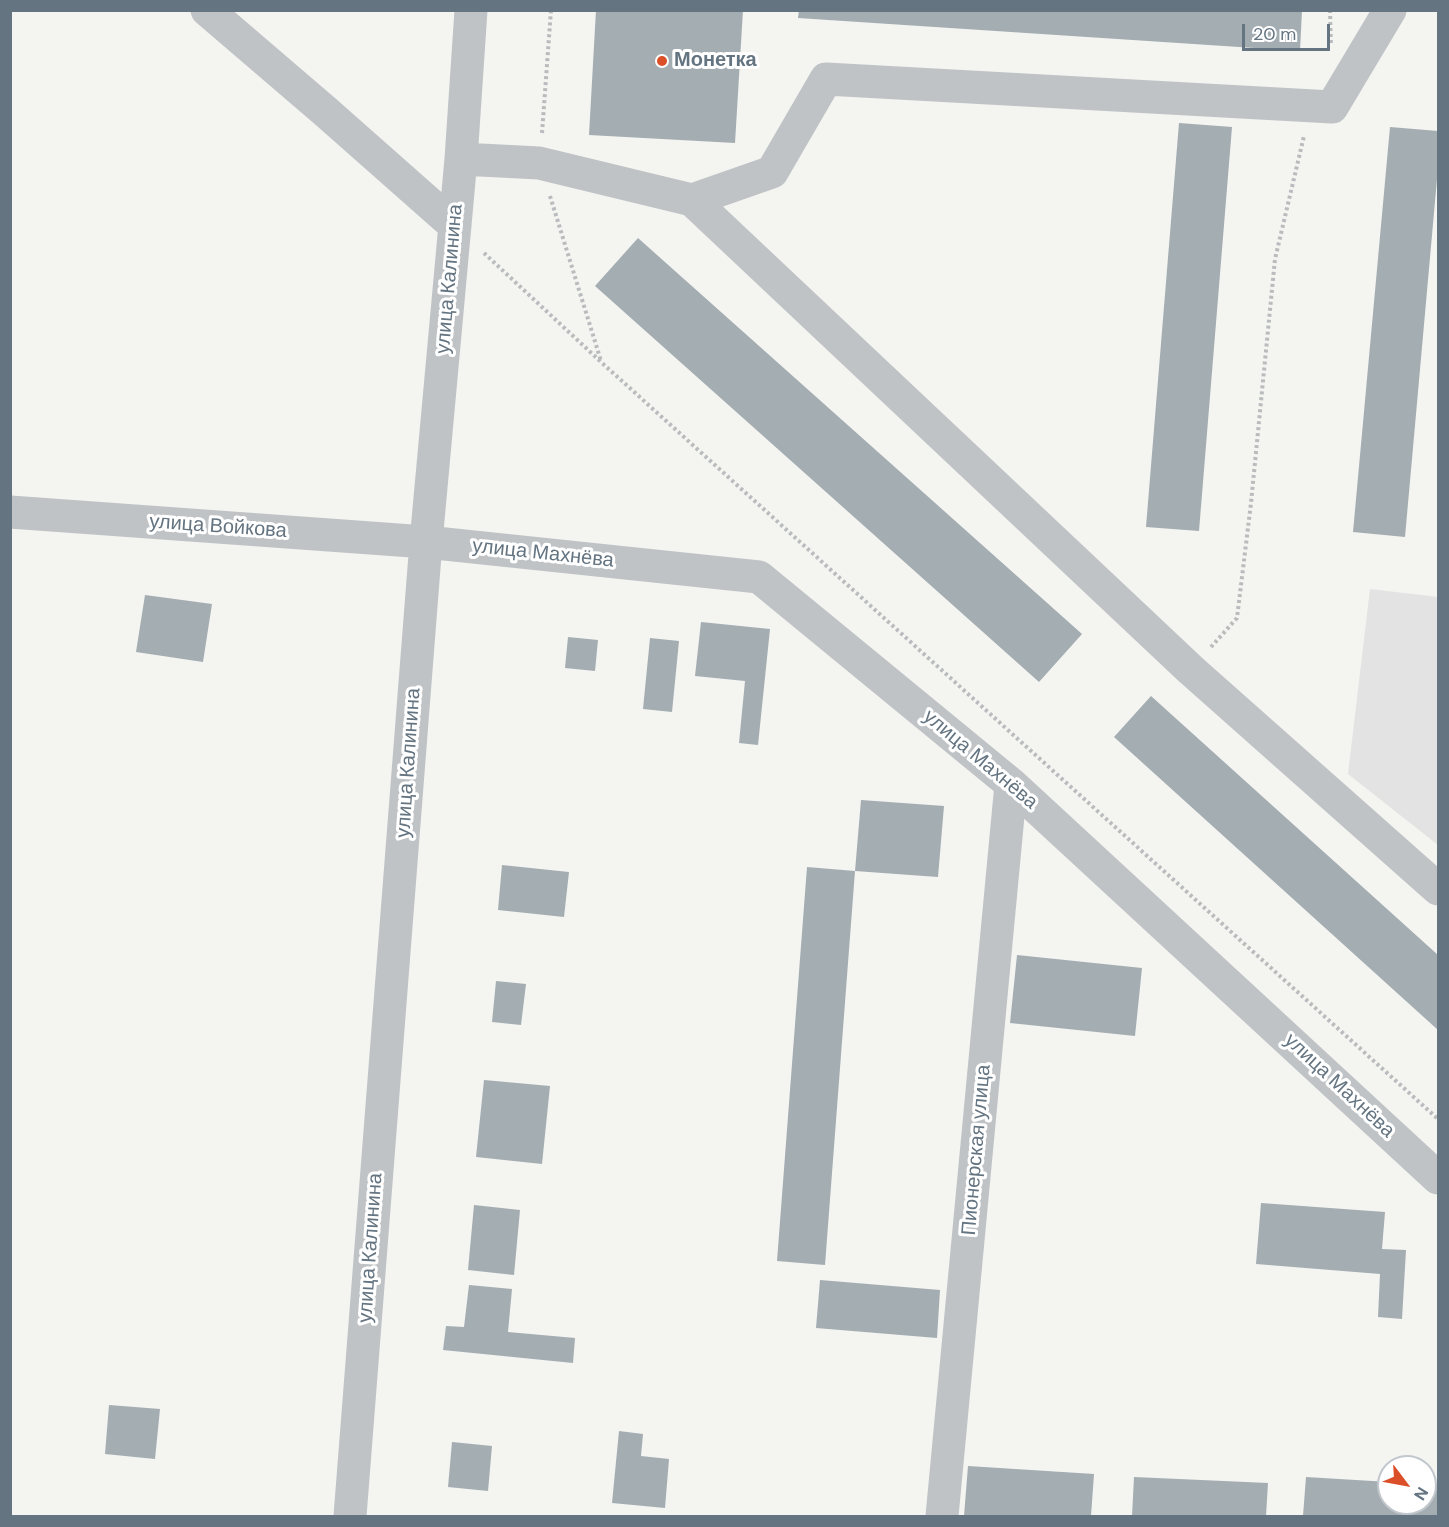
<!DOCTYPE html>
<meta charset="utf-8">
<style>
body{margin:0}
#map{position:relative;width:1449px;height:1527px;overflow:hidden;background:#f4f4f1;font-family:"DM Sans",sans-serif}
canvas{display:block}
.frame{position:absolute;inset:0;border:12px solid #647481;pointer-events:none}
.north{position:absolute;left:1377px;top:1455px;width:60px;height:60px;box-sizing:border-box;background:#fff;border:2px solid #c1c7cd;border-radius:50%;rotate:122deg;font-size:16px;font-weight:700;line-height:24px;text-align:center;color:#647481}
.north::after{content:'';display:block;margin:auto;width:21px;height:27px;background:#db5029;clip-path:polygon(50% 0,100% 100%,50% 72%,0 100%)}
.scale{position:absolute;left:1242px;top:24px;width:88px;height:27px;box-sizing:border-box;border:3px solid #647481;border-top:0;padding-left:8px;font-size:18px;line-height:21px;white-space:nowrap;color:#647481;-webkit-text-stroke:4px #fff;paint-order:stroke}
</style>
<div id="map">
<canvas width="1449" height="1527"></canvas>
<div class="frame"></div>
<div class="north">N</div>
<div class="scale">20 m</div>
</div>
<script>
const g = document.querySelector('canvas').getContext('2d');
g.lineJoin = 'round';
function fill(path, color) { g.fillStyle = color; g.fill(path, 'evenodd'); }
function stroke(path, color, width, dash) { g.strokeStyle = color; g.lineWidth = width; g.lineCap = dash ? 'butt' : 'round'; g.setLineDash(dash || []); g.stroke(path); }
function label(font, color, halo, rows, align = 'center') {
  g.font = font + ' "DM Sans",sans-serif'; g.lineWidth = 6; g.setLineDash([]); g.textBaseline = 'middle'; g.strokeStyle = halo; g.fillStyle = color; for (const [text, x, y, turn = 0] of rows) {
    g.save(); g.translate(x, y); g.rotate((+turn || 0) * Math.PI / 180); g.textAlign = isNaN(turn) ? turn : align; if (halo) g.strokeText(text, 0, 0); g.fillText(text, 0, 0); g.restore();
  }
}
fill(new Path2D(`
 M1370,589L1438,597V845L1348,774Z`), '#e2e3e2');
fill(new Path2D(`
 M596,10H743L735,143L589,135Z
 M799,10H1302L1300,51L798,18Z
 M1179,123L1232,127L1199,531L1146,527Z
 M1390,127L1438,131V168L1405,537L1353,532Z
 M638,238L1082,634L1039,682L595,286Z
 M145,595L212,604L203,662L136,652Z
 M701,622L770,629L758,745L739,743L745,681L695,676Z
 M568,637L598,640L595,671L565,668Z
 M650,638L679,641L672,712L643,709Z
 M1151,696L1438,955V1030L1114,737Z
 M861,800L944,806L938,877L855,871Z
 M502,865L569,872L564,917L498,910Z
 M807,867L855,871L825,1265L777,1261Z
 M1017,955L1142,968L1135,1036L1010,1023Z
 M496,981L526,984L521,1025L492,1022Z
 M484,1080L550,1086L542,1164L476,1157Z
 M1261,1203L1385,1212L1382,1249L1406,1250L1402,1319L1378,1317L1380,1274L1256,1264Z
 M474,1205L520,1210L514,1275L468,1270Z
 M820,1280L940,1290L937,1338L816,1328Z
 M469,1285L512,1289L508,1332L575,1338L573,1363L443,1350L446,1326L464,1327Z
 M109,1405L160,1409L155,1459L105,1454Z
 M619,1431L643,1434L641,1456L669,1459L665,1508L612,1503Z
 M452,1442L492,1446L488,1491L448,1487Z
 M968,1466L1094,1474L1091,1516H964Z
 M1134,1477L1268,1483L1266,1516H1132Z
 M1306,1477L1389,1482V1503H1425V1485L1438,1486V1516H1303Z`), '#a4adb2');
stroke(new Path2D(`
 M1330,10L1331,46
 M542,133L551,10
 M550,196L601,361
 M484,253L601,362L1438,1119
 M1211,647L1237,618L1251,503L1275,259L1304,136`), '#b9bbbd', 4, [3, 3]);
stroke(new Path2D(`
 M207,10L326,112L455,226
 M461,159L539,163L692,200L772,172L826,79L1332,107L1390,10
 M692,200L1191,670L1438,889
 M10,512L426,542L759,577L1011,784L1438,1178
 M350,1516L426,542L461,159L471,10
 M942,1516L1011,784`), '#bfc3c6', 33);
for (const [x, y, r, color] of [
 [662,61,6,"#db5029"]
]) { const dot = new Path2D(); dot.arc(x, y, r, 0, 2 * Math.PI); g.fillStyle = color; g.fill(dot); stroke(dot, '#fff', 2); }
label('bold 20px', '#647481', '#fff', [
 ["Монетка",674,61]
], 'left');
label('20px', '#647481', '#fff', [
 ["улица Калинина",450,279,-85],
 ["улица Войкова",218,527,4],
 ["улица Махнёва",543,554,6],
 ["улица Махнёва",980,760,40],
 ["улица Калинина",409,763,-86],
 ["улица Махнёва",1339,1086,43],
 ["Пионерская улица",977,1150,-85],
 ["улица Калинина",371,1248,-86]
]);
</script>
